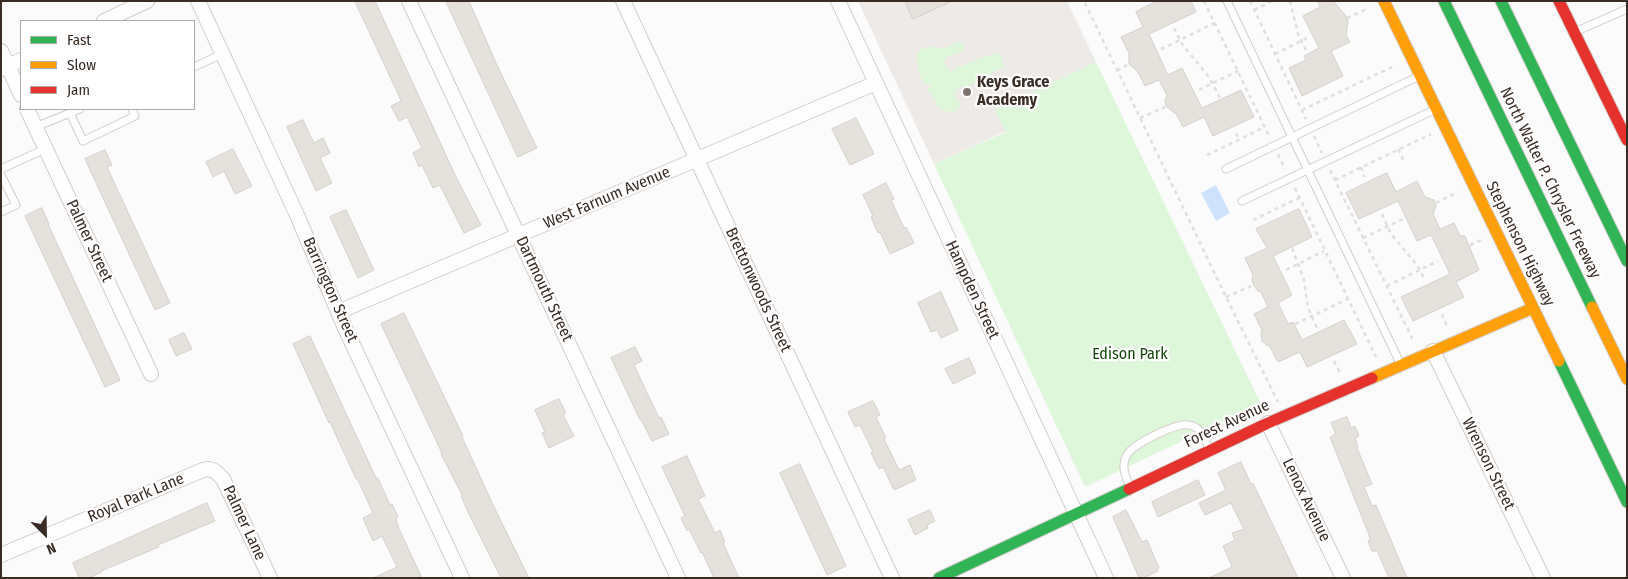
<!DOCTYPE html>
<style>
body{margin:0}
#map{position:relative;width:1628px;height:579px;overflow:hidden;background:#fbfbfb;font-family:"Fira Sans Condensed",sans-serif}
canvas{display:block}
.frame{position:absolute;inset:0;border:2px solid #392c25;pointer-events:none}
.legend{position:absolute;left:20px;top:20px;width:175px;height:90px;box-sizing:border-box;background:#fff;border:1px solid #b0aba8;margin:0;padding:6px 9px;list-style:none;font-size:15px;color:#392c25}
.legend li{display:flex;align-items:center;gap:10px;height:25px}
.legend b{width:25px;border:1px solid #b0aba8}
.north{position:absolute;left:20px;top:509px;width:50px;height:50px;-webkit-text-stroke:4px #fff;paint-order:stroke;rotate:157deg;font-size:14px;font-weight:700;line-height:20px;text-align:center;color:#392c25}
.north::after{content:'';display:block;margin:auto;width:18px;height:22px;background:#392c25;clip-path:polygon(50% 0,100% 100%,50% 72%,0 100%)}
</style>
<div id="map">
<canvas width="1628" height="579"></canvas>
<div class="frame"></div>
<ul class="legend">
<li><b style="height:6px;background:#30b455"></b>Fast</li>
<li><b style="height:6px;background:#ff9f0a"></b>Slow</li>
<li><b style="height:6px;background:#e5322d"></b>Jam</li>
</ul>
<div class="north">N</div>
</div>
<script>
const g = document.querySelector('canvas').getContext('2d');
g.lineJoin = 'round';
function fill(path, color) { g.fillStyle = color; g.fill(path, 'evenodd'); }
function stroke(path, color, width, dash) { g.strokeStyle = color; g.lineWidth = width; g.lineCap = dash ? 'butt' : 'round'; g.setLineDash(dash || []); g.stroke(path); }
function label(font, color, halo, rows, align = 'center') {
  g.font = font + ' "Fira Sans Condensed",sans-serif'; g.lineWidth = 4.5; g.setLineDash([]); g.textBaseline = 'middle'; g.strokeStyle = halo; g.fillStyle = color; for (const [text, x, y, turn = 0] of rows) {
    g.save(); g.translate(x, y); g.rotate((+turn || 0) * Math.PI / 180); g.textAlign = isNaN(turn) ? turn : align; if (halo) g.strokeText(text, 0, 0); g.fillText(text, 0, 0); g.restore();
  }
}
fill(new Path2D(`
 M858,1H1067L1096,62L996,110L1006,131L934,164Z`), '#eeeae7');
fill(new Path2D(`
 M958,42L963,43L964,47V50L948,56L944,61L950,73L956,68L998,52L1002,57L1004,68L994,71L990,75L983,78L982,80L955,90V96L961,105L956,111L948,112L937,106L935,99L926,89L930,88V84L924,85C920,73 907,48 930,47C932,47 940,48 944,48C949,47 954,43 958,42Z
 M1096,62L1261,404L1085,487L934,164L1006,132L995,110Z`), '#def7db');
fill(new Path2D(`
 M1216,185L1230,213L1216,221L1201,193Z`), '#cee2fc');
const building = new Path2D(`
 M355,1H375L456,177L481,225L464,233L440,185L433,188L422,165L419,167L413,153L422,148L407,117L399,121L391,106L401,101Z
 M446,1H469L496,63L537,148L518,157Z
 M905,1H952L913,19Z
 M1157,1H1191L1196,12L1149,34L1168,75L1182,68L1202,108L1241,90L1254,117L1213,136L1204,117L1183,127L1177,115L1166,106L1165,101L1167,95L1159,80L1145,86L1138,72L1129,64V53L1121,37L1143,27L1136,12Z
 M1318,1H1333L1346,16L1348,21L1346,35L1350,42L1331,51L1343,76L1302,96L1289,68L1306,60L1304,56L1319,48L1303,16L1320,7Z
 M856,118L874,154L850,165L832,129Z
 M303,120L314,143L323,138L330,153L320,158L332,183L316,191L287,127Z
 M233,149L252,186L235,194L224,171L213,177L206,162Z
 M105,150L112,165L107,167L170,303L155,310L85,159Z
 M1387,173L1396,192L1417,181L1425,197L1434,200L1436,206L1433,214L1440,229L1454,223L1460,236H1465L1479,270L1456,282L1464,297L1413,321L1401,297L1450,274L1431,235L1417,241L1398,201L1359,219L1346,193Z
 M886,183L894,199L891,200L904,228L906,227L914,243L890,254L880,232L878,233L871,217L873,216L863,195Z
 M42,208L49,224H48L120,380L105,387L25,216Z
 M1299,209L1312,237L1273,256L1292,295L1278,303L1288,324L1293,322L1302,340L1344,320L1357,344L1307,367L1300,352L1278,362L1270,347L1265,344L1262,341L1261,334L1262,330L1254,314L1268,307L1261,292L1258,291L1254,286L1252,280L1253,275L1245,258L1267,248L1256,229Z
 M346,210L374,270L358,278L330,217Z
 M941,292L958,330L941,338L937,330L931,332L918,303Z
 M404,313L463,436L462,437L494,507L529,578H501L468,512L461,496L462,495L441,454L442,453L381,324Z
 M184,333L192,349L176,356L169,340Z
 M310,336L376,478H378L390,505L392,504L398,517L396,519L399,529L422,578H373L397,567L382,536L373,541L363,518L373,513L357,478L356,479L330,422L329,423L293,344Z
 M635,347L642,361L634,365L659,418L661,417L669,434L652,441L641,419L640,420L611,358Z
 M969,358L976,373L953,384L945,369Z
 M559,399L566,413L563,415L574,436L549,448L542,433L545,432L535,410Z
 M873,401L880,415L876,417L886,438L884,439L899,470L910,465L916,480L894,490L883,467L879,469L871,453L873,452L860,425L855,427L848,412Z
 M1347,417L1351,428L1355,426L1359,436L1355,438L1358,447L1357,448L1372,484L1364,487L1372,506L1376,505L1407,578H1389L1377,551H1372L1368,541L1370,540L1369,535L1330,437L1336,434L1331,423Z
 M687,456L705,496L698,499L715,533L720,530L725,542L723,543L739,578H714L702,552L701,553L689,529L687,531L681,518L685,516L662,467Z
 M1241,462L1251,484L1253,483L1298,578H1209L1232,567L1223,546L1235,540L1232,533L1244,529L1231,503L1205,515L1199,503L1226,490L1218,473Z
 M800,464L846,566L827,575L780,473Z
 M1198,480L1205,495L1158,517L1152,502Z
 M207,503L215,521L158,545L159,547L101,571L102,572L89,578H79L73,563Z
 M930,510L935,521L927,525L928,528L915,535L908,520Z
 M1126,510L1142,542L1147,540L1159,568L1157,569L1158,571L1144,578H1139L1113,517Z`);
fill(building, '#e5e1dc');
stroke(building, '#d4d0cb', 1);
const lane = new Path2D(`
 M1227,1L1401,365
 M1577,31L1627,9
 M194,67L222,54
 M70,113L83,141L135,116L132,109
 M35,127L80,109
 M1,169L45,149
 M1226,169L1419,76
 M1,175L16,205L1,212
 M1242,201L1436,109
 M1130,487C1127,480 1123,472 1124,465C1124,460 1127,454 1130,451C1139,442 1177,422 1189,425C1202,427 1206,440 1209,450`);
const street = new Path2D(`
 M198,1L297,215L345,328L462,578
 M409,1L678,578
 M623,1L892,578
 M838,1L1106,578
 M104,21L147,1
 M1,51L21,95
 M1,69L21,60
 M27,109L151,374
 M338,312L876,83
 M1433,351L1543,578
 M1268,423L1343,578
 M1,555L203,470L209,469L215,471L223,479L270,578`);
const fast = new Path2D(`
 M1444,1L1592,307
 M1501,1L1627,261
 M1559,361L1627,502
 M939,578L1129,489`);
const slow = new Path2D(`
 M1384,1L1559,361
 M1592,307L1627,379
 M1372,378L1533,308`);
const jam = new Path2D(`
 M1559,1L1627,140
 M1129,489L1268,423L1372,378`);
stroke(lane, '#d3ccca', 9);
stroke(street, '#d3ccca', 16);
stroke(fast, '#d3ccca', 13);
stroke(slow, '#d3ccca', 13);
stroke(jam, '#d3ccca', 13);
stroke(new Path2D(`
 M1204,1L1270,138
 M1250,1L1306,119
 M1290,1L1298,34L1308,54
 M1085,3L1226,297L1278,402
 M1254,10L1272,1
 M1347,18L1369,8
 M1174,28L1182,44L1209,77L1220,98
 M1161,49L1215,23
 M1275,54L1307,38
 M1117,71L1127,65
 M1199,90L1238,71
 M1302,110L1396,65
 M1140,118L1165,107
 M1236,133L1239,140
 M1314,136L1322,153
 M1398,149L1405,163
 M1278,154L1285,169
 M1207,155L1265,127
 M1361,167L1364,177
 M1330,170L1414,342
 M1335,180L1431,134
 M1295,188L1376,357
 M1436,203L1458,192
 M1382,214L1391,234L1417,265L1425,280
 M1253,220L1299,198
 M1363,238L1405,218
 M1470,245L1481,240
 M1292,248L1304,280L1308,308L1317,328
 M1286,270L1324,251
 M1387,286L1438,261
 M1226,297L1251,286
 M1442,314L1447,327
 M1295,324L1348,299
 M1334,361L1340,373`), '#e0dfdf', 2.5, [4, 4]);
stroke(lane, '#fefefe', 7);
stroke(street, '#fefefe', 14);
stroke(fast, '#30b455', 11);
stroke(slow, '#ff9f0a', 11);
stroke(jam, '#e5322d', 11);
for (const [x, y, r, color] of [
 [967,92,5,"#7d7470"]
]) { const dot = new Path2D(); dot.arc(x, y, r, 0, 2 * Math.PI); g.fillStyle = color; g.fill(dot); stroke(dot, '#fff', 2); }
label('bold 16px', '#392c25', '#fff', [
 ["Keys Grace",977,83],
 ["Academy",977,101]
], 'left');
label('16px', '#392c25', '#fff', [
 ["North Walter P. Chrysler Freeway",1550,183,64],
 ["West Farnum Avenue",607,198,-23],
 ["Palmer Street",89,241,65],
 ["Stephenson Highway",1520,244,64],
 ["Dartmouth Street",544,289,65],
 ["Barrington Street",330,290,66],
 ["Brettonwoods Street",758,290,65],
 ["Hampden Street",972,290,65],
 ["Forest Avenue",1227,424,-25],
 ["Wrenson Street",1488,464,64],
 ["Royal Park Lane",136,498,-23],
 ["Lenox Avenue",1306,500,64],
 ["Palmer Lane",244,523,65]
]);
label('16px', '#14490c', '#fff', [
 ["Edison Park",1130,355]
]);
</script>
